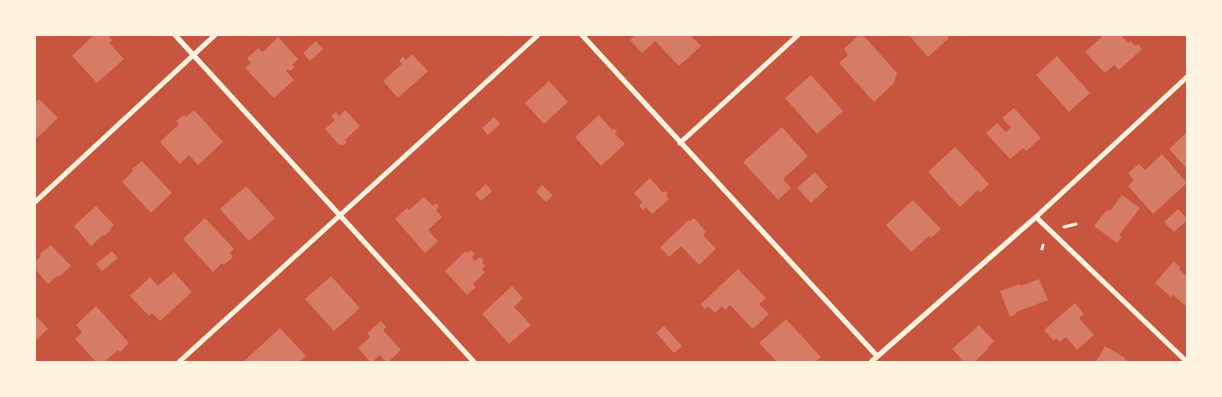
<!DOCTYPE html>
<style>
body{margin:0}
#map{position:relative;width:1222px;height:397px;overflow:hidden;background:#c8553d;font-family:Manrope,sans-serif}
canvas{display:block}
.frame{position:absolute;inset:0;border:36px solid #fff3e0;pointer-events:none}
</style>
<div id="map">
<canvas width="1222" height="397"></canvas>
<div class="frame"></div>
</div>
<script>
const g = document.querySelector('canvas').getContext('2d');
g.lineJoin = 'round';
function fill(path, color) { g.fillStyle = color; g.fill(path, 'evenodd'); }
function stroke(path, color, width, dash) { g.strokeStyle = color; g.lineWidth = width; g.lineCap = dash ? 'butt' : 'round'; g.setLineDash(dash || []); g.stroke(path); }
fill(new Path2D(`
 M94,35H108L112,40L109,43L124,59L97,83L72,56Z
 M635,35H690L701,46L679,66L655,41L642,53L630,40Z
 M859,35H863L897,73L894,83L874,102L839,63L848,55L844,49Z
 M909,35H946L949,38L928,57Z
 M1104,35H1121L1128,43L1130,41L1135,46L1138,44L1142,49L1119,70L1114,65L1105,73L1085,52Z
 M278,37L298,59L292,65L295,67L290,71L288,69L286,71L294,80L274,98L245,68L251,63L247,58L253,53L258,48L263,52Z
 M316,41L323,49L310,61L303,53Z
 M412,54L428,71L398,98L383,81L402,64L399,61L403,56L406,60Z
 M1057,56L1090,93L1069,112L1036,75Z
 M811,75L843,111L817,134L785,98Z
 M549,81L568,102L544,124L525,103Z
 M39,99L58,118L37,138L35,136V103Z
 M1014,108L1041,138L1026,151L1023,148L1010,159L986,133L997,123L1006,132L1011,127L1002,118Z
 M194,110L223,142L198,165L189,155L180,164L160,142L179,124L176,121L184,115L186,117Z
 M345,110L360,126L345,140L347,142L343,146L341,144L339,145L325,129L335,120L331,116L336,112L339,116Z
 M599,115L612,130L614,128L617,132L615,134L625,144L601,166L575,137Z
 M494,117L500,124L488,135L482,128Z
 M782,127L808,156L783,179L791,188L778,200L743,162Z
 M1187,132V169L1169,149Z
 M955,147L989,184L980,193L978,190L960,207L928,172Z
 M1162,154L1187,183L1153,214L1128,186L1134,180L1128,173L1139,164L1145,170Z
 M142,161L172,193L151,213L122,182L133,171L132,169Z
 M815,172L828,187L811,203L797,188Z
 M650,178L663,193L665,191L668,193L666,195L669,199L652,214L646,207L643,210L639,206L642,202L634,193Z
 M486,184L492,191L481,201L475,194Z
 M542,185L553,195L546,202L536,192Z
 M246,186L275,218L249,241L220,209Z
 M1122,195L1140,208L1119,235L1122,237L1117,243L1094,226L1107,210L1110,211Z
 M424,197L433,206L436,203L439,207L436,210L442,217L428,230L438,241L425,253L395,219L407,208L409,210Z
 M913,200L941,229L931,238L929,236L911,252L886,225Z
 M96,206L114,225L110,229L111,230L104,236L103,235L91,246L74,226Z
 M1178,209L1187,218V220L1174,232L1164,222Z
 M205,218L234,249L230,253L233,257L224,265L222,263L213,272L183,239Z
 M694,218L706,232L703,235L716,249L699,265L681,246L669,257L660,247L689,220L690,221Z
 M51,245L71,266L59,277L57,276L48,284L35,269V262L41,256L40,254Z
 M471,250L475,254L472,257L475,261L480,257L484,261L482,262L485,266L482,269L485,272L473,284L476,287L467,295L445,271L466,251L468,253Z
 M112,251L118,258L102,271L96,264Z
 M1174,261L1180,267L1179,269L1187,277V307L1173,295L1171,297L1155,283Z
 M738,269L766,298L759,304L769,314L753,329L730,305L725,310L722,306L715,313L708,306L705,309L701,304Z
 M174,272L192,292L160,321L152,313L149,316L130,296L150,277L158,286Z
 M331,276L360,308L334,331L305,299Z
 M1039,279L1048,300L1016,312V314L1010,317L1000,291L1020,284L1021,286Z
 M512,286L523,298L514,307L531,325L509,344L482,314Z
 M1075,303L1084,314L1079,318L1094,335L1077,350L1066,337L1060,342L1056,338L1054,341L1044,330Z
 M96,306L129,343L120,352L118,350L104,362H96L75,339L82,332L76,325Z
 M37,317L48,329L35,341V319Z
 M786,319L821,357L815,362H777L759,343Z
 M381,321L386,327L383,330L401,350L388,362H386L380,355L372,362H370L358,348L370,337L367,333Z
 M979,325L994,341L987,348L988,349L974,362L972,361L970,362H964L952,349Z
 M664,326L682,346L674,353L656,333Z
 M280,328L306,356L299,362H243Z
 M1105,346L1125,358L1124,359L1129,362H1096Z`), '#d67c66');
stroke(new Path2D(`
 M1064,227L1076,224
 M1042,249L1043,245`), '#fff3e0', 3);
stroke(new Path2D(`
 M175,35L474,362
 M582,35L877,356
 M680,143L798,35
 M35,202L215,35
 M1036,217L1187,362
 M179,362L538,35
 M871,362L1036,217L1187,77`), '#fff3e0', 5);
</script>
